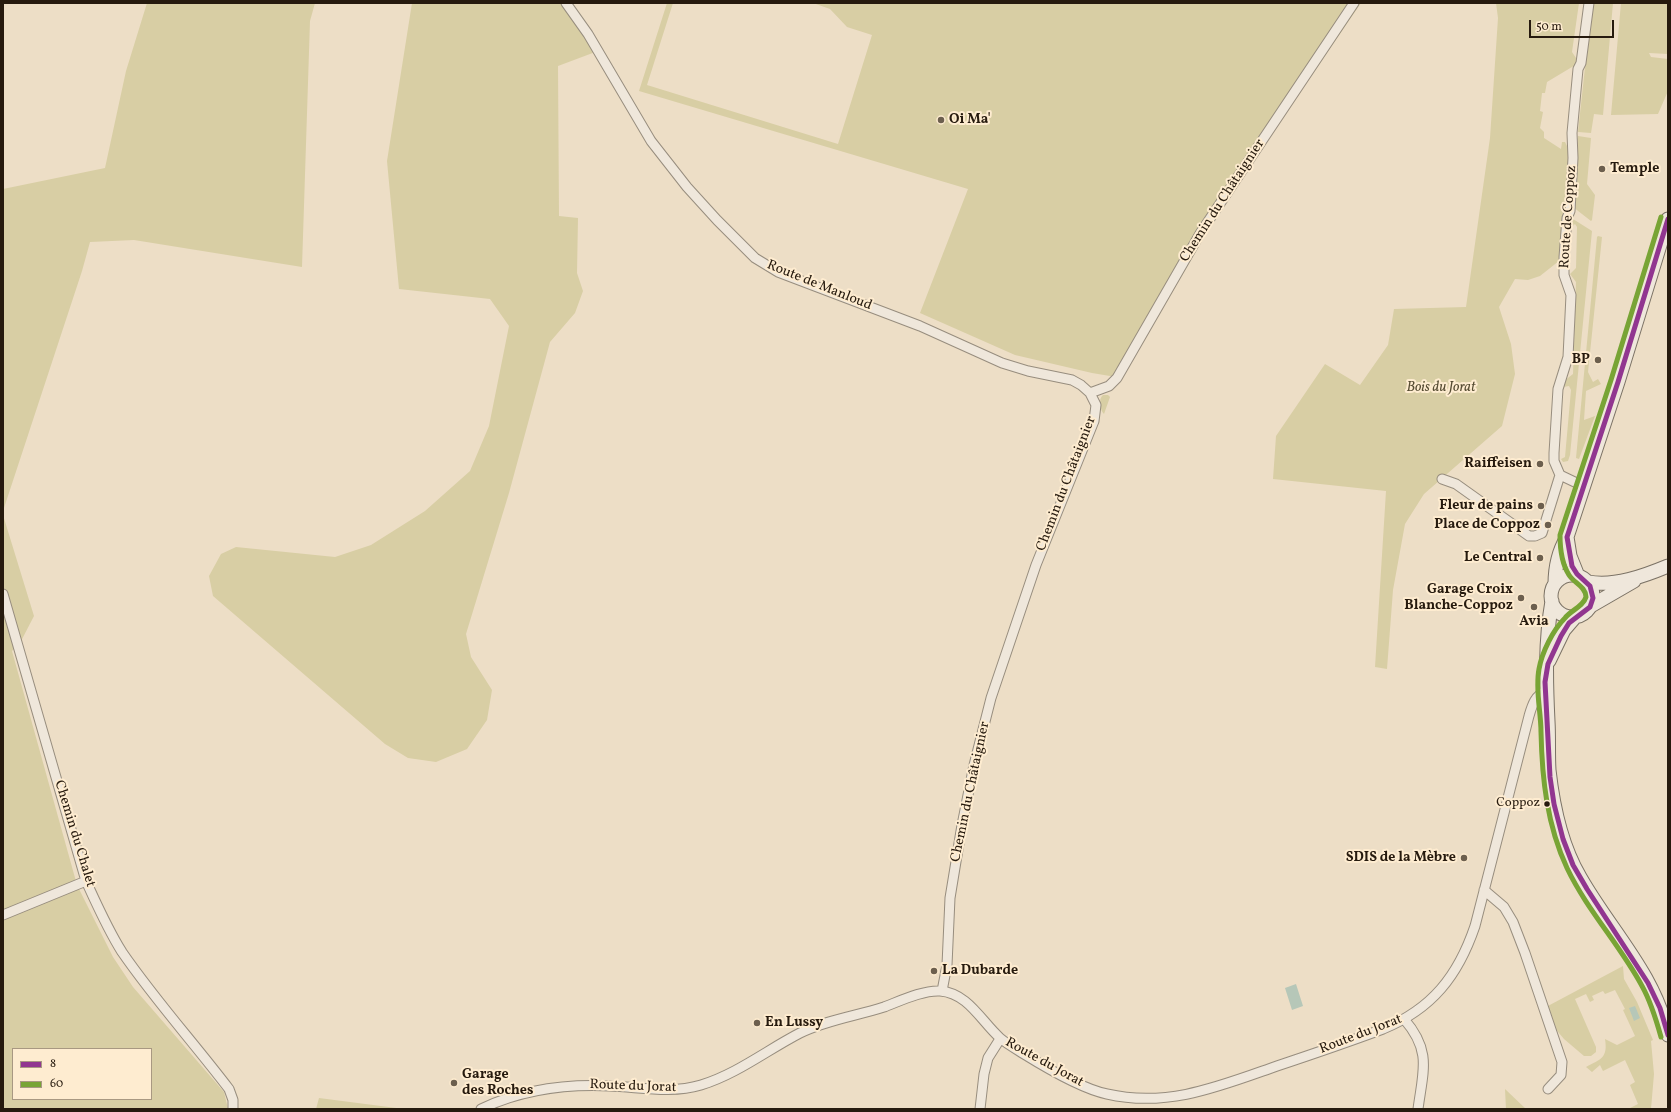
<!DOCTYPE html>
<meta charset="utf-8">
<style>
body{margin:0}
#map{position:relative;width:1671px;height:1112px;overflow:hidden;background:#eddec6;font-family:Vollkorn,serif}
canvas{display:block}
.frame{position:absolute;inset:0;border:4px solid #261a0e;pointer-events:none}
.legend{position:absolute;left:12px;top:1048px;width:140px;height:52px;box-sizing:border-box;background:#feecd0;border:1px solid #a89882;margin:0;padding:5px 7px;list-style:none;font-size:12px;color:#261a0e}
.legend li{display:flex;align-items:center;gap:8px;height:20px}
.legend b{width:20px;border:1px solid #a89882}
.scale{position:absolute;left:1529px;top:20px;width:85px;height:18px;box-sizing:border-box;border:2px solid #261a0e;border-top:0;padding-left:5px;font-size:12px;line-height:14px;white-space:nowrap;color:#261a0e;-webkit-text-stroke:3px #feecd0;paint-order:stroke}
</style>
<div id="map">
<canvas width="1671" height="1112"></canvas>
<div class="frame"></div>
<ul class="legend">
<li><b style="height:5px;background:#913690"></b>8</li>
<li><b style="height:5px;background:#78a435"></b>60</li>
</ul>
<div class="scale">50 m</div>
</div>
<script>
const g = document.querySelector('canvas').getContext('2d');
g.lineJoin = 'round';
function fill(path, color) { g.fillStyle = color; g.fill(path, 'evenodd'); }
function stroke(path, color, width, dash) { g.strokeStyle = color; g.lineWidth = width; g.lineCap = dash ? 'butt' : 'round'; g.setLineDash(dash || []); g.stroke(path); }
function label(font, color, halo, rows, align = 'center') {
  g.font = font + ' Vollkorn,serif'; g.lineWidth = 4; g.setLineDash([]); g.textBaseline = 'middle'; g.strokeStyle = halo; g.fillStyle = color; for (const [text, x, y, turn = 0] of rows) {
    g.save(); g.translate(x, y); g.rotate((+turn || 0) * Math.PI / 180); g.textAlign = isNaN(turn) ? turn : align; if (halo) g.strokeText(text, 0, 0); g.fillText(text, 0, 0); g.restore();
  }
}
fill(new Path2D(`
 M147,3H315L310,21L302,267L134,240L90,242L82,271L3,511V189L105,168L126,71Z
 M412,3H566L598,51L558,66L559,216L578,218L577,273L583,291L575,313L550,342L509,493L466,634L471,657L492,690L487,720L467,749L436,762L408,758L385,744L213,596L209,576L221,554L236,547L335,557L371,545L425,511L470,471L489,426L509,326L490,299L399,289L387,161Z
 M667,3H673L647,85L838,144L872,35L847,27L830,9L813,3H1361L1223,205L1122,378L1092,373L1015,355L920,313L968,189L639,91Z
 M1496,3H1579L1572,52L1578,61L1577,64L1547,82L1545,93H1542L1540,111L1543,112L1540,128L1544,132V138L1561,149L1562,142H1565L1573,158L1564,257L1540,276L1528,280L1515,279L1499,307L1511,344L1515,374L1502,426L1424,494L1405,524L1393,590L1387,669L1375,667L1386,491L1273,479L1276,436L1325,364L1360,385L1388,345L1394,309L1466,307L1490,138L1498,18Z
 M1592,3H1613L1603,115L1594,114L1591,133L1578,132Z
 M1621,3H1668V54L1649,53L1651,57L1668,59V91L1658,114L1611,115Z
 M1578,136L1591,138L1587,184L1595,195L1592,220L1591,221L1573,207Z
 M1573,219L1592,231L1570,455L1568,461L1563,462L1561,459L1565,457L1571,390L1569,386L1563,387L1564,381L1573,374L1576,282L1570,274L1576,268L1577,227L1575,224L1569,229L1570,221Z
 M1598,236L1602,237L1588,372L1593,382L1598,379L1601,384L1586,391L1584,420L1595,416L1579,459L1576,458L1597,237Z
 M1103,395H1108L1110,397L1104,414C1100,410 1098,399 1103,395Z
 M3,515L34,616L20,643L12,651L77,885L113,957L133,987L224,1092L228,1109H3ZM13,1049H151V1099H13Z
 M1623,966L1624,979L1637,1002L1653,1040L1651,1041L1654,1074L1651,1109H1628L1638,1104L1630,1085L1635,1082L1625,1060L1603,1071L1600,1065L1592,1072L1586,1067C1601,1059 1608,1058 1605,1039L1617,1045L1635,1036L1623,1010L1625,1009L1615,990L1605,994L1603,991L1592,996L1594,1000L1590,1002L1586,994L1575,999L1596,1047V1052L1591,1056H1584L1564,1039L1553,1026L1546,1007Z
 M1505,1089L1526,1109H1506Z
 M319,1098L404,1109H316Z`), '#d8cea4');
fill(new Path2D(`
 M1296,984L1303,1006L1292,1010L1285,988Z
 M1635,1006L1640,1018L1634,1021L1629,1008Z`), '#b6c7b8');
const street = new Path2D(`
 M566,3L588,34L651,141L687,187L717,220L755,258L778,272L920,326L1002,363L1028,371L1072,380L1081,385L1090,393L1096,405L1094,421L1036,565L991,698L974,765L962,825L950,898L947,965L942,991
 M1090,393L1109,386L1117,378L1201,232L1354,3
 M1442,479L1456,484L1529,536H1535L1542,533L1560,475
 M1583,486L1560,475L1554,461V453L1558,389L1568,357L1571,295L1564,275V257L1567,218L1570,211L1573,158L1572,133L1578,69L1581,63L1589,3
 M3,594L86,881C97,905 108,930 122,952C155,1000 194,1043 229,1089L233,1100V1109
 M1484,890L1504,907L1513,922L1525,953L1562,1062L1561,1075L1548,1089
 M3,915L86,881
 M1404,1019C1432,1051 1423,1071 1418,1109
 M481,1109C521,1090 566,1084 609,1086C640,1087 671,1094 701,1085C737,1074 767,1050 800,1033C826,1020 856,1016 884,1007C900,1001 923,990 940,991C968,993 981,1021 1000,1038C1007,1044 1016,1049 1024,1054C1045,1067 1083,1089 1107,1094C1168,1108 1220,1086 1277,1066C1313,1054 1348,1042 1383,1029C1432,1009 1458,976 1475,926L1529,716C1532,706 1535,695 1546,691
 M980,1109L984,1074L988,1058L1000,1039`);
const secondary = new Path2D(`
 M1567,537L1570,556L1578,576
 M1551 596a21 21 0 1 1 42 0a21 21 0 1 1-42 0Z
 M1588,582C1614,587 1644,576 1668,566
 M1555,584C1555,567 1558,552 1567,537L1618,382L1668,219
 M1552,601C1545,641 1546,681 1548,721C1549,738 1548,754 1549,770C1553,806 1561,845 1580,877C1610,930 1655,974 1668,1035
 M1589,607L1634,581
 M1549,661L1564,630L1576,616`);
stroke(street, '#978d7e', 11);
stroke(secondary, '#7b7265', 15);
stroke(street, '#efe7db', 9);
stroke(secondary, '#efe7db', 13);
stroke(new Path2D(`
 M1668,219L1618,382L1567,537L1572,566L1577,574L1590,586L1593,598L1590,607L1569,623L1561,636L1548,664L1545,682L1550,777L1554,804L1563,839L1573,865L1587,889L1648,983L1660,1008L1668,1035`), '#913690', 5);
stroke(new Path2D(`
 M1661,1037C1656,1019 1651,1002 1642,986C1620,945 1587,910 1567,868C1547,825 1542,779 1541,732C1541,711 1535,690 1539,669C1542,652 1553,630 1565,618C1571,610 1583,607 1586,597C1586,587 1574,583 1569,575C1562,564 1560,549 1560,535L1611,380L1661,217`), '#78a435', 5);
for (const [x, y, r, color] of [
 [941,120,4,"#6c5f4e"],
 [1602,169,4,"#6c5f4e"],
 [1598,360,4,"#6c5f4e"],
 [1540,464,4,"#6c5f4e"],
 [1541,506,4,"#6c5f4e"],
 [1548,525,4,"#6c5f4e"],
 [1540,558,4,"#6c5f4e"],
 [1521,598,4,"#6c5f4e"],
 [1534,607,4,"#6c5f4e"],
 [1547,804,3.5,"#261a0e"],
 [1464,858,4,"#6c5f4e"],
 [934,971,4,"#6c5f4e"],
 [757,1023,4,"#6c5f4e"],
 [454,1083,4,"#6c5f4e"]
]) { const dot = new Path2D(); dot.arc(x, y, r, 0, 2 * Math.PI); g.fillStyle = color; g.fill(dot); stroke(dot, '#feecd0', 1.5); }
label('13px', '#261a0e', '#feecd0', [
 ["Coppoz",1540,804]
], 'right');
label('bold 14px', '#261a0e', '#feecd0', [
 ["Oi Ma'",949,120,"left"],
 ["Temple",1610,169,"left"],
 ["BP",1590,360],
 ["Raiffeisen",1532,464],
 ["Fleur de pains",1533,506],
 ["Place de Coppoz",1540,525],
 ["Le Central",1532,558],
 ["Garage Croix",1513,590],
 ["Blanche-Coppoz",1513,606],
 ["Avia",1534,622,"center"],
 ["SDIS de la Mèbre",1456,858],
 ["La Dubarde",942,971,"left"],
 ["En Lussy",765,1023,"left"],
 ["Garage",462,1075,"left"],
 ["des Roches",462,1091,"left"]
], 'right');
label('14px', '#261a0e', '#feecd0', [
 ["Chemin du Châtaignier",1223,201,-57],
 ["Route de Coppoz",1569,217,-86],
 ["Route de Manloud",819,286,22],
 ["Chemin du Châtaignier",1067,484,-69],
 ["Chemin du Châtaignier",971,792,-78],
 ["Chemin du Chalet",74,834,73],
 ["Route du Jorat",1361,1035,-21],
 ["Route du Jorat",1044,1063,29],
 ["Route du Jorat",633,1087,2]
]);
label('italic 14px', '#564c33', '#feecd0', [
 ["Bois du Jorat",1441,388]
]);
</script>
